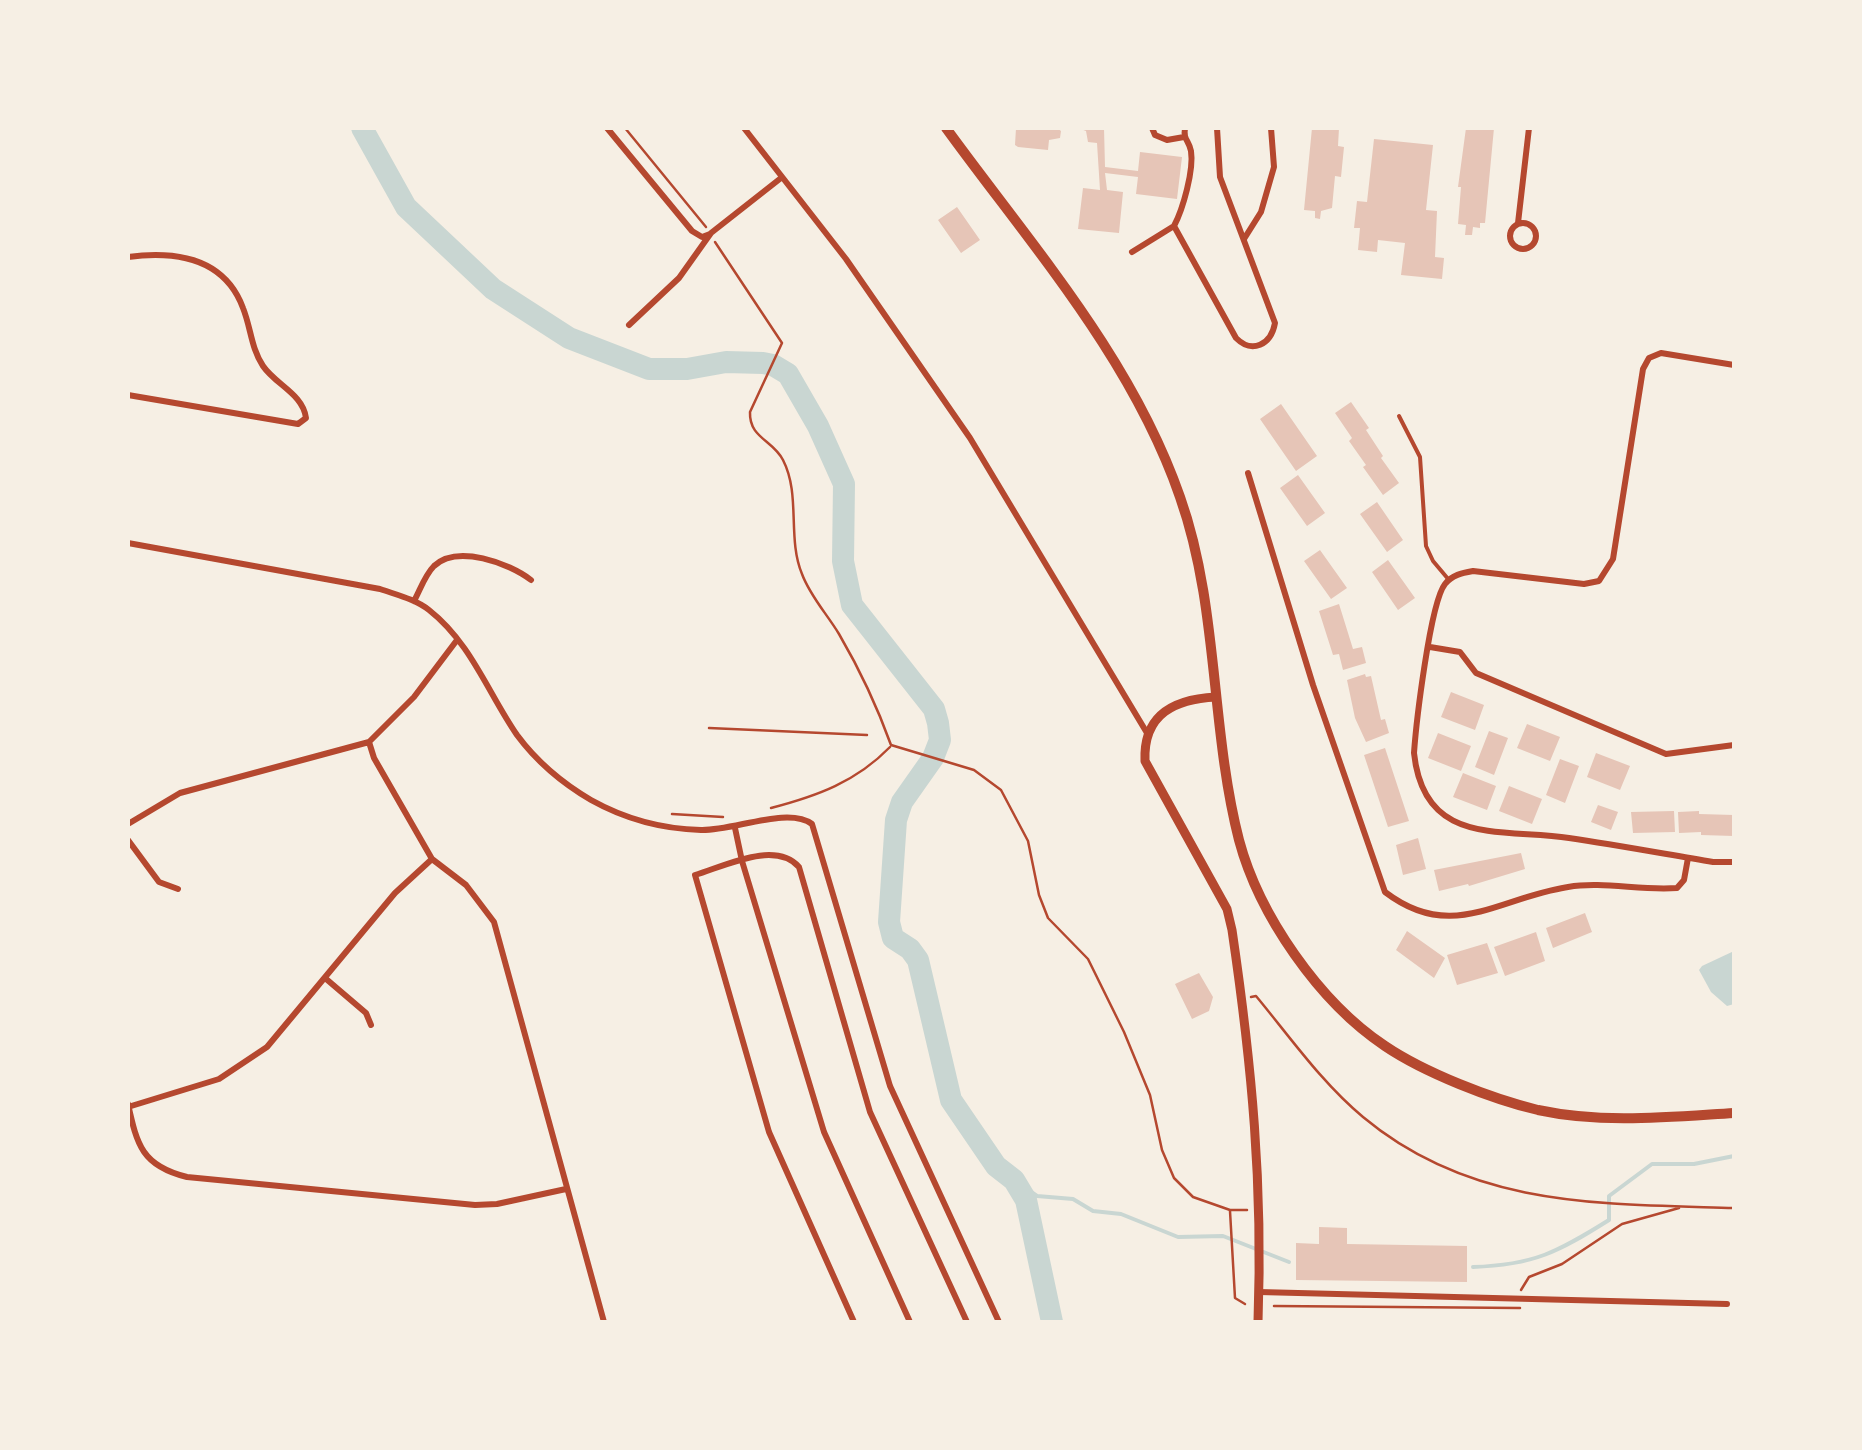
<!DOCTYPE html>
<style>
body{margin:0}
#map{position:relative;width:1862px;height:1450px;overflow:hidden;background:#f6efe4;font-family:"Crimson Pro",serif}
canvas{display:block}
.frame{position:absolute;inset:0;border:130px solid #f6efe4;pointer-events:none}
</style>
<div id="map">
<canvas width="1862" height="1450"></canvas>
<div class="frame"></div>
</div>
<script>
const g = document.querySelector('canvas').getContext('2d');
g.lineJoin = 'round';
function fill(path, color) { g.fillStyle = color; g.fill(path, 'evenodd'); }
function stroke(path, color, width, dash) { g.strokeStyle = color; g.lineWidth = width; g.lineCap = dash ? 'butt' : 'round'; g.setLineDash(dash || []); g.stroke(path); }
fill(new Path2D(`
 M1734,951V1004L1727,1006L1711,992L1699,970L1702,966Z`), '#c9d6d2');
stroke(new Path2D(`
 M1014,1180L1037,1196L1073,1199L1093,1211L1121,1214L1178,1237L1223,1236L1289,1262
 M1473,1267C1534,1265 1558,1252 1609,1220V1196L1652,1164H1694L1734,1156`), '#c9d6d2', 4);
stroke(new Path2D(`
 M362,128L406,207L493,289L569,338L649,369H687L726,362L763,363L773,365L788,374L818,426L844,484L843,561L852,605L934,709L938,723L940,740L933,758L902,802L896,820L889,922L893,938L910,949L918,960L951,1100L996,1166L1014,1180L1026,1200L1052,1322`), '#c9d6d2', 22);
fill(new Path2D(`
 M1016,128H1057L1061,131L1060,138L1049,140L1048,150L1018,147L1015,145Z
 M1078,128H1104L1105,167L1138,171L1140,152L1182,157L1177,199L1136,194L1138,177L1105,173L1107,190L1123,192L1119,233L1078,229L1083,188L1100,190L1097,143L1088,142L1086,131Z
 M1312,128H1339L1338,146L1344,147L1341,177L1335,176L1332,208L1321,211L1320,219L1315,218V211L1304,210Z
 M1466,128H1494L1485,223H1480V228L1473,227L1472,235H1465L1466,225L1458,224L1461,187H1458Z
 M1374,139L1433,145L1426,210L1437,211L1435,257L1444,258L1442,279L1401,275L1405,243L1378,240L1377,252L1358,250L1360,228H1354L1357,201L1367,202Z
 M957,207L980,240L961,253L938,220Z
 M1351,402L1369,428L1366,430L1383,456L1381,458L1399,483L1383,495L1363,467L1366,465L1349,441L1352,438L1335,413Z
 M1281,404L1317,456L1296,471L1260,419Z
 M1298,475L1325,513L1307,526L1280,488Z
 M1377,502L1403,540L1387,552L1360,514Z
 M1320,550L1347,588L1331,599L1304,561Z
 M1388,560L1415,598L1398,610L1372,572Z
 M1339,604L1353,649L1362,647L1366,663L1343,670L1339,654L1333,655L1319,611Z
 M1365,674L1366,677L1371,676L1381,720L1385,719L1389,733L1366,742L1355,718L1347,680Z
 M1451,692L1484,705L1475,730L1441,717Z
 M1527,724L1560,737L1550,761L1517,748Z
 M1489,731L1508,738L1494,775L1475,767Z
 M1438,733L1471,746L1461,771L1428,758Z
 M1385,748L1409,821L1388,827L1364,755Z
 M1596,753L1630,766L1620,790L1587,777Z
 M1560,759L1579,766L1565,803L1546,795Z
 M1463,773L1496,786L1487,810L1453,797Z
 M1509,786L1542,799L1532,824L1499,811Z
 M1598,805L1618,812L1611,830L1591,822Z
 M1674,811L1675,832L1633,833L1631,812Z
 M1699,811V814L1734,815V836L1701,835V832L1679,833L1678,812Z
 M1418,838L1426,869L1403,875L1396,845Z
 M1521,853L1525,869L1469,886L1468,884L1439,891L1434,870Z
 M1585,913L1592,932L1553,948L1546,928Z
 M1407,931L1445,958L1434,978L1396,950Z
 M1536,932L1545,961L1505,976L1494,947Z
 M1487,943L1498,973L1457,985L1447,955Z
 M1199,973L1213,997L1209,1011L1192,1019L1175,984Z
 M1319,1227L1347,1228V1244L1467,1246V1282L1296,1280V1243L1319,1244Z`), '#e6c5b7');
stroke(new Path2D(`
 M625,128L706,227
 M715,242L782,343L750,412C749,438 773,440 783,460C801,495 787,538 802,574C810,596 827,614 839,634C860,670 877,706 891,745L974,770L1001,790L1028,841L1039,895L1048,918L1088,959L1124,1032L1150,1095L1162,1150L1174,1178L1193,1197L1230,1210H1247
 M709,728L867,735
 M771,808C817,796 856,782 890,747
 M672,814L723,817
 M1251,997L1256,996C1290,1037 1322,1083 1363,1117C1472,1208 1601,1204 1734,1208
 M1230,1211L1235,1298L1245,1304
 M1521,1290L1529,1277L1562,1264L1622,1224L1679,1208
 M1274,1306L1520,1308`), '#b5482f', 2.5);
stroke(new Path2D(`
 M1399,416L1420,457L1426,546L1433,561L1449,580`), '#b5482f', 4);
stroke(new Path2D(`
 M607,128L692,231L702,237L710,234
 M744,128L846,259L970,438L1147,733
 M1152,128L1155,135L1167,140L1184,137
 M1510 236a13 13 0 1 1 26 0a13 13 0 1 1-26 0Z
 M1518,223L1529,128
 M1174,226C1183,209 1194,170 1191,151C1189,140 1183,140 1185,128
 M1244,239L1261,212L1274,167L1271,128
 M1132,252L1174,226L1236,338C1252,354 1271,345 1275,323L1220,177L1217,128
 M128,257C174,251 224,257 243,308C251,328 251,348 263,366C276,385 303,394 306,418L298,424L128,395
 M629,325L679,278L711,233L781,178
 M1734,365L1661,353L1649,358L1643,369L1613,559L1599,581L1584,584L1473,571C1462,573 1452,575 1445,584C1430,603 1416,725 1414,753C1424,847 1501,828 1569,838C1617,845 1665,854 1713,862H1734
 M1248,473L1313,685L1385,892C1452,943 1497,898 1568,887C1603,881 1641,891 1677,888L1684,880L1688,858
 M128,543L380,589C397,595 415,599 429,610C471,643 488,693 517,735C537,762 562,783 591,800C625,819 662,829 701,830C733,831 788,806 812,824L890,1086L999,1322
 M414,601C420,590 425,575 434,566C457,544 509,563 531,580
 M1430,647L1460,652L1476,673L1666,754L1734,745
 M369,742L374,758L432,859L466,885L494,922L604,1322
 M128,824L180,793L369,742L414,697L457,640
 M735,828L742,861L824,1132L910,1322
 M128,840L159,882L178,889
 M325,978L366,1013L371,1025
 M128,1104C137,1145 142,1166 187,1177L475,1205L497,1204L566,1189
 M128,1107L219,1079L267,1047L395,893L432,859
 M1259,1292L1727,1304
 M854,1322L769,1132L695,875C725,866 775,840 799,867L870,1112L967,1322`), '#b5482f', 6);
stroke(new Path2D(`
 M1216,697C1176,699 1143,713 1145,761L1227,909L1232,930C1252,1066 1263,1185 1258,1322`), '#b5482f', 9);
stroke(new Path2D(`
 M946,128C1031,245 1132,358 1180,497C1219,607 1210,727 1239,840C1259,915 1319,1002 1385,1046C1425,1073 1492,1099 1538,1110C1603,1124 1669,1117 1734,1113`), '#b5482f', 10);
</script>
